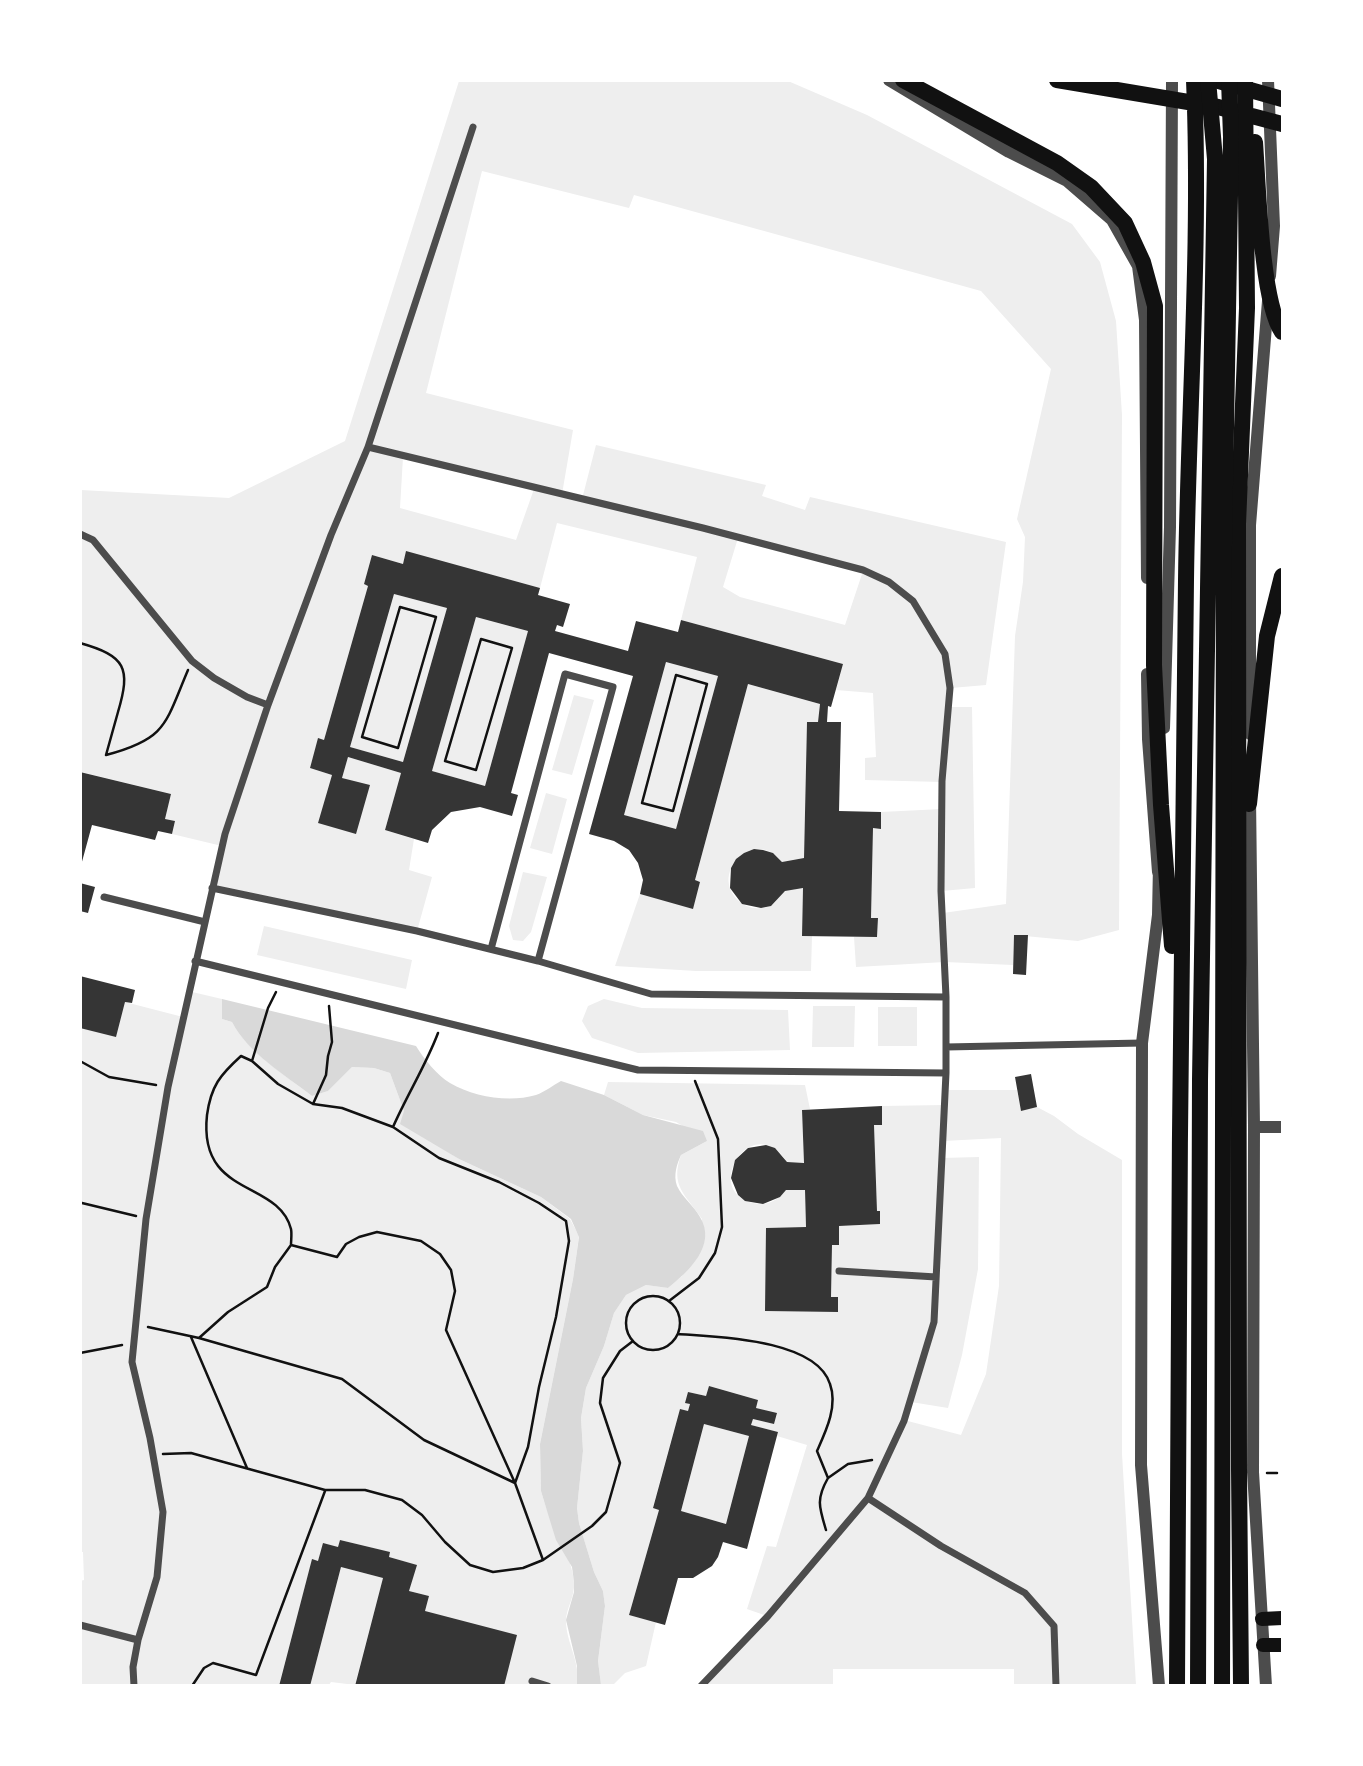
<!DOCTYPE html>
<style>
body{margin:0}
#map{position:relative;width:1363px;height:1766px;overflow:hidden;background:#fff;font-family:Inter,sans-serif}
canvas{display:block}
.frame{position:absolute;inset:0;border:82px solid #fff;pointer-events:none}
</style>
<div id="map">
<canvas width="1363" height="1766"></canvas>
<div class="frame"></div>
</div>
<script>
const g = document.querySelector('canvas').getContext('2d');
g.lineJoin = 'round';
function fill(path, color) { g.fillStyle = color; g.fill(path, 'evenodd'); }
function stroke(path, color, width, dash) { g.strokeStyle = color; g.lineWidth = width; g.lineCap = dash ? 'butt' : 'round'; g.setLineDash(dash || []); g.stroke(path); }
fill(new Path2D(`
 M459,81H788L867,115L1072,224L1100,262L1116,321L1122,415L1119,930L1078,941L1014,935L1013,965L945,962L856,967L854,937H877L878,919L871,918L873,828H881V812L942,809V782L865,780V758L876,757L873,693L836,690L843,664L681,620L697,557L557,523L540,588L406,552L403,564L372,555L364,584L368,586L324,740L318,739L310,768L332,775L318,823L369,786L342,778L348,757L401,773L385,830L414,839L409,870L432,877L417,931L212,888L222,846L172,834L175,821L165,819L171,794L81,772V490L229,498L345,441ZM482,171L629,208L634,195L981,291L1051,369L1017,519L1025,537L1023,582L1015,636L1006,904L943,913L942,891L975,888L972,707H949L951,688L986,685L1006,542L810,497L805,510L762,496L766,485L596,445L582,499L562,494L573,430L426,393ZM403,457L534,489L516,540L400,508ZM738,538L863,571L845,625L740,597L723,587Z
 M394,594L447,608L403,762L350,747Z
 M476,617L528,631L485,786L432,771Z
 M666,662L718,676L676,829L624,815Z
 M748,684L820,704L818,722H807L804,858L782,862C754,826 708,874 739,901C745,906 752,909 760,908C777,908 776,896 786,891C790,889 798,889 803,888L802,935L812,936L811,971H696L615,966L640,894L693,908L700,882L695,880Z
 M574,695L594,700L572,775L552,770Z
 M546,793L567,799L552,854L530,848Z
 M523,872L547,877L531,932L523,941L513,940L509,926Z
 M264,926L412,960L406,989L257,955Z
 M188,991L222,999V1019L232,1022C248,1052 285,1075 312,1096L328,1091L352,1067L374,1068L390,1073L404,1111L434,1143L459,1159L541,1197L570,1219L579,1236L573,1279L540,1444L541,1491L544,1501C552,1527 573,1558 574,1583C575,1597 566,1608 566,1621C566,1643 581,1662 577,1685H504L425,1611L429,1596L409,1591L416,1565L389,1557V1552L340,1540L338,1547L318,1561L312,1560L279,1685H81L80,1581L84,1580L83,1552H80L81,1028L116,1036L125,1002L183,1017Z
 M604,999L642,1008L788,1010L790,1050L638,1053L592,1038L582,1021L588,1006Z
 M813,1006H855L854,1047H812Z
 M878,1007H917V1046H878Z
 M608,1082L805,1085L810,1109L802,1110L804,1163L787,1162C752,1109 701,1191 753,1203C767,1207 778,1200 786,1190H805L806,1227L766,1228V1311L837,1312L838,1297H831L832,1245H839V1226L880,1224V1212L877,1211L874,1125L882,1124V1106L944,1105L945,1090H1017L1021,1110L1037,1107L1054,1116L1078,1134L1122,1160V1454L1136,1685H1014V1669H833V1685H706L767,1616L747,1609L767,1546L776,1547L807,1445L777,1436L778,1432L751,1425L753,1419L774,1424L777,1414L756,1408L758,1400L709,1386L706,1396L688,1392L686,1402L690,1404L688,1411L680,1409L653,1507L659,1510L629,1615L656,1622L646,1666L625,1673L613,1685H601L598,1661L605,1606L603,1591L594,1572L579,1523L577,1508L583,1451L581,1418L586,1388L604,1346L614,1313L626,1295L646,1285L668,1288L682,1276L702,1219C685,1194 670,1186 681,1155L707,1141L676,1122L643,1115L604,1095ZM1001,1138L999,1286L986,1374L961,1435L904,1420L911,1402L948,1408L962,1355L978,1269L979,1157L942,1158L943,1141Z
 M704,1424L749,1436L726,1524L681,1511Z
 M341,1567L383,1578L355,1685L331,1682L329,1685L316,1684L310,1686Z`), '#eee');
fill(new Path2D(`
 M222,999L416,1046C424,1059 437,1075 450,1083C474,1097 509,1103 536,1095C545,1092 553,1085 561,1081L604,1095L643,1115L703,1131L707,1141L681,1155C677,1164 673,1175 677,1186C682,1197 694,1206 700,1217C717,1245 689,1271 668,1288L646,1285L626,1295L614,1313L604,1346L586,1388L581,1418L583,1451L577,1508L579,1523L594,1572L603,1591L605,1606L598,1661L601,1685H577V1666L566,1620L574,1592V1582L572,1567L556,1540L544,1501L541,1491L540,1444L573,1279L579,1237L571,1219L541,1197L459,1159L400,1124L404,1111L390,1073L374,1068L352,1067L328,1091L312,1096C285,1075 248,1053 232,1022L222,1019Z`), '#d9d9d9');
fill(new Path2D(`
 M406,551L540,588L538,595L570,604L563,627L557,625L555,631L628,651L636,621L678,632L681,620L843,664L831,707L828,706L827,722H841L839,811L881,812V829L873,828L871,918H878L877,937L802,936L803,888L785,891L771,906L761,908L742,904L730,888L731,868L736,859L744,853L754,849L763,850L773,853L782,862L804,858L807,722H818L820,704L748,684L695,880L700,882L693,909L640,894L643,880L638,863L629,850L614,841L589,834L633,676L549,653L511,793L518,795L512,816L480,807L451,812L432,830L428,843L385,830L401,773L348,757L342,778L370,785L356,834L318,823L332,775L310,768L318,738L324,740L368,586L364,584L372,555L403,564ZM394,594L447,608L403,762L350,747ZM476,617L528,631L485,786L432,771ZM666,662L718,676L676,829L624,815Z
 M80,772L171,794L165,819L175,821L172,834L158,831L155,840L92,825L80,869Z
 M80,883L95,887L88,913L80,911Z
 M1014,935H1028L1026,975L1013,974Z
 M80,976L135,990L132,1003L125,1002L116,1037L80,1028Z
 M1031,1074L1037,1107L1021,1111L1015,1077Z
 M882,1106V1125H874L877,1211H880V1224L839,1226V1245H832L831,1297H838V1312L765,1311L766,1228L806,1227L805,1190H786L780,1197L763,1204L745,1201L738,1195L731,1178L735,1160L748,1148L766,1145L775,1148L787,1162L804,1163L802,1110Z
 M709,1386L758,1400L756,1408L777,1413L774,1424L753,1419L751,1425L778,1432L747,1549L723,1542L718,1557L712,1566L693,1578H678L665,1625L629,1615L659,1510L653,1508L680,1409L688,1411L690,1404L685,1403L688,1392L706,1396ZM704,1424L749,1436L726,1524L681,1511Z
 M340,1540L390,1552L389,1557L417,1565L409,1591L429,1596L425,1611L517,1635L504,1686H355L383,1578L341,1567L310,1686H279L312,1559L318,1561L323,1543L338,1547Z`), '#353535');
stroke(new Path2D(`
 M400,607L436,617L398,748L362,737Z
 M481,639L512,648L476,770L445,761Z
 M80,643C126,656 131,668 118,712C114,726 110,741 106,755C167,739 165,724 188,670
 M676,675L707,684L673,811L642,803Z
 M80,1061L109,1077L156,1085
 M252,1061L268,1008L276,992
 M313,1104L326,1075L328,1056L332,1042L329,1006
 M393,1127C407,1095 426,1065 438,1033
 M82,1203L136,1216
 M291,1245C291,1240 292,1234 291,1229C278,1179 198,1198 207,1115C211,1086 220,1075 241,1056L252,1061L278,1084L313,1104L342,1108L393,1127L439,1158L499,1182L539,1203L566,1221L569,1241L556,1317L539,1387L528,1447L515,1483
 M626 1323a27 27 0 1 1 54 0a27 27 0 1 1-54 0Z
 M669,1301L699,1278L715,1253L722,1227L718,1139L695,1081
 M148,1327L199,1338L342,1379L424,1440L515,1483L543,1560
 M678,1334C718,1337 816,1339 830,1384C838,1406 826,1431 817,1451L828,1478C816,1499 819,1507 826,1530
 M191,1337L247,1468
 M199,1338L228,1312L267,1287L275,1267L291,1245L337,1257L346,1244L359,1237L377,1232L421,1241L440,1254L451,1270L455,1291L446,1330L515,1483
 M80,1353L122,1345
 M163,1454L191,1453L325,1490H365L402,1500L422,1515L445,1542L470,1565L493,1572L523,1568L543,1560L592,1526L606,1512L620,1463L600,1403L603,1378L620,1351L633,1341
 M1267,1473H1277
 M828,1478L848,1464L872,1460
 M192,1686L204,1668L213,1663L256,1675L325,1491`), '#111', 2.5);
stroke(new Path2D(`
 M368,447L473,127
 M80,534L93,540L192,661L214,678L247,697L268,705
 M212,888L417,931L538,961L651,994L946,997
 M104,897L205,922
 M491,949L565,674L613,687L538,961
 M195,961L638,1070L946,1073
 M946,1047L1142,1043
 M839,1271L936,1277
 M868,1498L941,1546L1025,1593L1054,1626L1056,1686
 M80,1625L138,1640
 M532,1681L548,1686
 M134,1686L133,1667L138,1640L157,1577L163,1512L150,1438L132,1362L146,1219L168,1087L225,834L268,705L331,535L368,447L703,528L863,570L889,582L913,601L945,654L950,688L942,781L941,891L946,997V1073L934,1322L904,1421L868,1498L768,1616L701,1686`), '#4c4c4c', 7);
stroke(new Path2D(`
 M889,80L1009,152L1067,181L1112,220L1138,266L1145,320L1147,578
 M1268,80L1274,226L1270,276
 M1147,674L1148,739L1158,872
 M1164,728L1170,527L1172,80
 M1250,734V525L1268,301
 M1250,797L1254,1127L1253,1472L1266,1686
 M1254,1127H1282
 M1159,1686L1141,1465L1142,1043L1158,915L1159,865`), '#4c4c4c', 12);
stroke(new Path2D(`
 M1262,1619L1282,1618
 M1263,1645H1282`), '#111', 14);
stroke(new Path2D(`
 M903,80L1057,163L1091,187L1125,223L1143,262L1155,306L1154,665L1161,805L1172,946
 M1057,80L1218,107L1282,124
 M1215,80L1282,99
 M1255,142C1258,183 1261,301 1282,332
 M1249,804L1267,636L1282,576
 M1177,1686C1177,1317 1182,949 1186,580C1188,414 1201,247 1194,80
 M1241,1686L1239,1469L1238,524L1247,308L1245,80`), '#111', 16);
stroke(new Path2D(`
 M1198,1686L1200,1079L1215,159L1208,80
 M1222,1686L1224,544L1231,137L1229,80`), '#111', 16);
</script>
